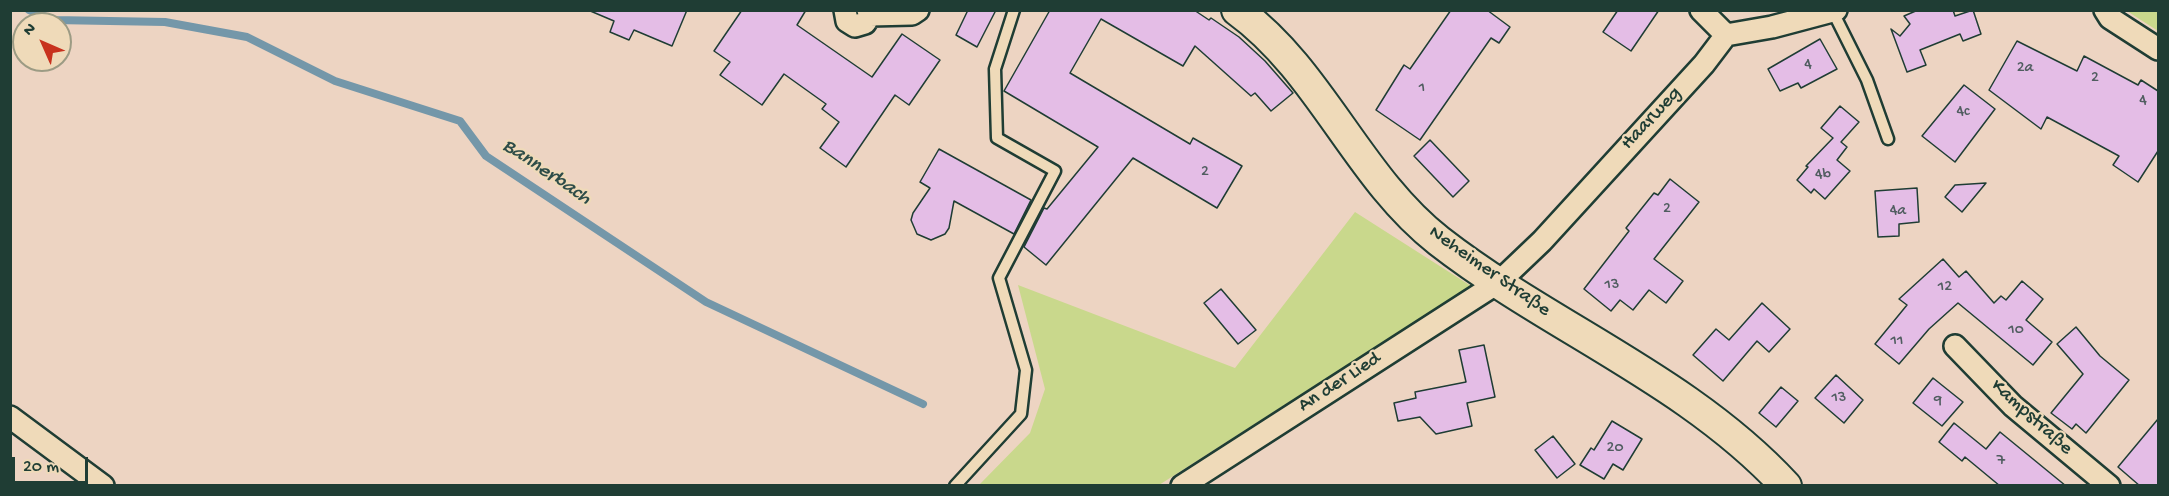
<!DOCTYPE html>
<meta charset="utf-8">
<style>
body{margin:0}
#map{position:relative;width:2169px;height:496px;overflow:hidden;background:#edd4c2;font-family:"Gochi Hand",sans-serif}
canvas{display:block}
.frame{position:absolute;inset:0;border:12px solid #1f3d34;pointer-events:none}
.north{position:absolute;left:12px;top:12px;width:60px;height:60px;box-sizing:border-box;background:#efdab9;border:2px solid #9c9b84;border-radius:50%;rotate:315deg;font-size:16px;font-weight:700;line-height:24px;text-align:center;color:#1f3d34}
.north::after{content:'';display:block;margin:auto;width:21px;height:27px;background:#c8321e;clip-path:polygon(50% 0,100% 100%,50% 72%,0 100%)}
.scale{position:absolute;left:12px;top:457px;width:76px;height:27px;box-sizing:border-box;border:3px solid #1f3d34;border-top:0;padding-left:8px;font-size:18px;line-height:21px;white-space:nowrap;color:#1f3d34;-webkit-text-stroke:4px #efdab9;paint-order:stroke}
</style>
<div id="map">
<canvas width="2169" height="496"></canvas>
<div class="frame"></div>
<div class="north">N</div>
<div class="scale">20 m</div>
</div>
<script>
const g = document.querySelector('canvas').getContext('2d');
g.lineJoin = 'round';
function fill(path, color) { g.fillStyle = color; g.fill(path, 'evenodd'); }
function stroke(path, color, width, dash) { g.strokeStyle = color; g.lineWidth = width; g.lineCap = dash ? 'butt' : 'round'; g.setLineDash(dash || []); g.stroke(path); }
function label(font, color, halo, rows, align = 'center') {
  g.font = font + ' "Gochi Hand",sans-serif'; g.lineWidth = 4.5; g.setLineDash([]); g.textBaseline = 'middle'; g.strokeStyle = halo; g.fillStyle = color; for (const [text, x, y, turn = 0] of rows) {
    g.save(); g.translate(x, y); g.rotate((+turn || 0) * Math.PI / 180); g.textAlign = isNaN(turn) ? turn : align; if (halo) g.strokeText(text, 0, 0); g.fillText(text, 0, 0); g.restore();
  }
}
fill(new Path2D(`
 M2127,11H2158V31Z
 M1355,212L1471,286L1159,485H979L1030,433L1045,389L1018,285L1235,368Z`), '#c9d88c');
stroke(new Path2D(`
 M29,10L54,20L165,22L247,37L335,81L460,121L486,156L706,302L923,404`), '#7497a9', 8);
const building = new Path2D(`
 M588,10H687L672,46L634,30L629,40L610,32L614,21Z
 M742,10H806L797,25L872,77L902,34L940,60L909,105L895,95L846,167L820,148L839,122L822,109L826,104L784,74L762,105L720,75L730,62L714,51Z
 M968,10H996L977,47L956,35Z
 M1050,10H1194L1209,20L1211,18L1239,37L1265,61L1293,93L1271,111L1255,93L1251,96L1195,46L1183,66L1101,19L1070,73L1190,144L1193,138L1242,166L1217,208L1133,158L1046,265L1024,247L1044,208L1047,209L1098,147L1004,91Z
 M1451,10H1487L1510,27L1499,43L1491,38L1420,140L1376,110L1404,65L1410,69Z
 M1618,10H1659L1631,51L1603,32Z
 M1918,10H1953L1955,16L1973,10L1981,34L1963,41L1960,34L1920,50L1926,65L1907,72L1891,29L1900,36L1910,24L1904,16Z
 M1820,39L1837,69L1801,88L1798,83L1780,91L1768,69Z
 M2017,41L2077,71L2084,56L2138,85L2141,80L2158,91V151L2138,182L2113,165L2119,156L2047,117L2041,129L1989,90Z
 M1964,85L1995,109L1955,162L1922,136Z
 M1840,106L1859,122L1841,142L1847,147L1837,160L1850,171L1825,199L1814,189L1811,193L1797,180L1808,167L1806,166L1833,138L1821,128Z
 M1430,140L1469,181L1453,197L1414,156Z
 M939,149L1031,200L1014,234L954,201L949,228L945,234L931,240L917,234L911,220L913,213L930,188L920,182Z
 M1670,179L1699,202L1654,259L1683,281L1666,303L1649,290L1633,310L1620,300L1611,311L1584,289L1629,231L1626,228L1654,193L1658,195Z
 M1986,183L1962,212L1945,197L1955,185Z
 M1917,188L1919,222L1899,224V236L1878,237L1875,191Z
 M1943,259L1959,277L1966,271L1994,303L2001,296L2006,300L2022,281L2043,299L2026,320L2052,342L2033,365L1958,303L1929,329L1899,364L1875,344L1907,305L1899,299Z
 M1221,289L1256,330L1238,344L1204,303Z
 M1762,303L1790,329L1769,352L1757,341L1723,381L1693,355L1716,329L1729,340Z
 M2076,327L2100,356L2129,380L2086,433L2076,424L2072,429L2051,413L2083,374L2057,344Z
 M1484,345L1495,397L1467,403L1472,426L1436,434L1420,417L1398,421L1394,403L1416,398L1415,392L1466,382L1459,350Z
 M1836,375L1863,400L1844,423L1815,398Z
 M1933,378L1963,402L1942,426L1913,403Z
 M1781,387L1798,401L1776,427L1759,413Z
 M2158,419V486H2140L2118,467Z
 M1612,421L1642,439L1623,470L1613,464L1604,479L1580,465L1591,448L1594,450Z
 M1954,423L1986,449L2000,432L2066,486H2000L1965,457L1962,461L1939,442Z
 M1553,436L1575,464L1557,478L1535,450Z`);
fill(building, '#e4bde6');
stroke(building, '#1f3d34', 1.5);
const service = new Path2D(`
 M1833,12L1867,80L1888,139
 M955,486L1021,414L1026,370L999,278L1055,171L997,138L995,69L1014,10`);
const minor = new Path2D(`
 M845,10L847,21L855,26L865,23L870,15L868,10
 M1701,10L1726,35
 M2105,10L2110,18L2158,49
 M870,15L912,14L918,10
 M1955,346L2013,406L2109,486
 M10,417L103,486
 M1182,486L1499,282L1542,241L1704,64L1726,35L1772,27L1836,10`);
const secondary = new Path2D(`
 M1237,10C1321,71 1357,177 1439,241C1551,328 1688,380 1786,486`);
stroke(service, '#1f3d34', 15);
stroke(minor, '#1f3d34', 26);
stroke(secondary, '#1f3d34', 34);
stroke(service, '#efdab9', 10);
stroke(minor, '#efdab9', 21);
stroke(secondary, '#efdab9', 30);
label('16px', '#505d60', null, [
 ["4",1808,66],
 ["2a",2025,69],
 ["2",2095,79],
 ["1",1422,89],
 ["4",2143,102],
 ["4c",1963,113],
 ["2",1205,173],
 ["4b",1823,176],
 ["2",1667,210],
 ["4a",1898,212],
 ["13",1612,286],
 ["12",1945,288],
 ["10",2016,331],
 ["11",1897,342],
 ["13",1839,399],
 ["9",1938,402],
 ["20",1615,449],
 ["7",2001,462]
]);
label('20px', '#1f3d34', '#efdab9', [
 ["Haarweg",1652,119,-47],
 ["Neheimer Straße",1489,272,35],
 ["An der Lied",1340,383,-33],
 ["Kampstraße",2031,418,42]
]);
label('italic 21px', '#2d4c48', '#efdab9', [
 ["Bannerbach",546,173,34]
]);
</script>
